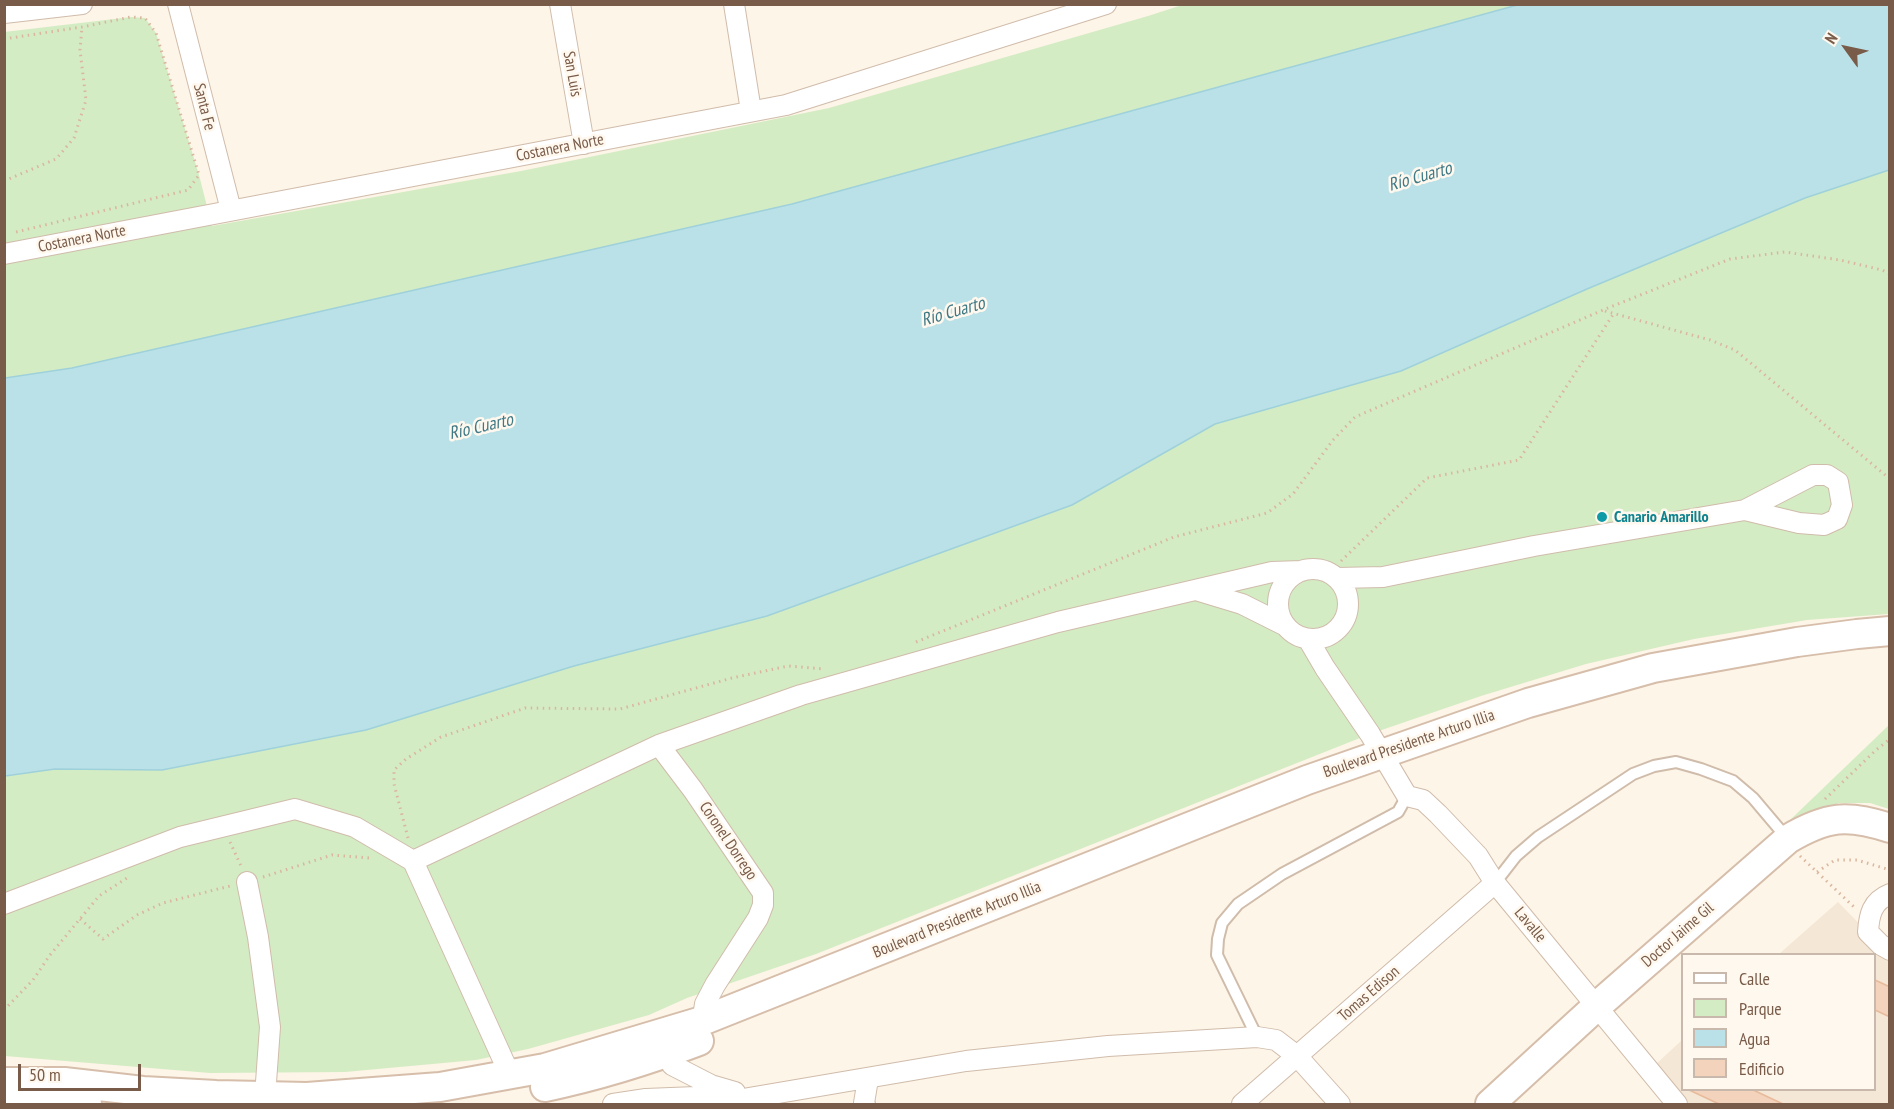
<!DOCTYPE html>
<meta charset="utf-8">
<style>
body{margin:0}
#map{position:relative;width:1894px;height:1109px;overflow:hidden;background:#fdf5e7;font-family:"PT Sans Narrow",sans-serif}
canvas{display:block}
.frame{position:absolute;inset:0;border:6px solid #795b49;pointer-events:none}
.legend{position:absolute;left:1681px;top:953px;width:195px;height:138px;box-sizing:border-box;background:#fff8ee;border:2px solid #c9b9ac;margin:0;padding:8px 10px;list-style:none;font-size:18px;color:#795b49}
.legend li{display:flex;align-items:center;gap:12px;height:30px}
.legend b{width:30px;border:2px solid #c9b9ac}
.north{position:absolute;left:1816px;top:18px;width:60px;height:60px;-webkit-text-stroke:4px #fff8ee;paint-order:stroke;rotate:303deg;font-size:16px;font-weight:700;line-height:24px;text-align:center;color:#795b49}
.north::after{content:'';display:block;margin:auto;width:21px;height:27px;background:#795b49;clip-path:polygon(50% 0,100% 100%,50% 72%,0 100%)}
.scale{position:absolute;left:18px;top:1064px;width:123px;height:27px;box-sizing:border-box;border:3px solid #795b49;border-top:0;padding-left:8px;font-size:18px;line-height:21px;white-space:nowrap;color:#795b49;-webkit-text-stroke:4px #fff8ee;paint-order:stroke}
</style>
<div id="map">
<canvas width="1894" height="1109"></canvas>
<div class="frame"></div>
<ul class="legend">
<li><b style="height:8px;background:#fff"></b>Calle</li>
<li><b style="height:16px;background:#d4ecc4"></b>Parque</li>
<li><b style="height:16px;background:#bae1e8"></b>Agua</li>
<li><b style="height:16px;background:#f4d3bd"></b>Edificio</li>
</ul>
<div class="north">N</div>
<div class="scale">50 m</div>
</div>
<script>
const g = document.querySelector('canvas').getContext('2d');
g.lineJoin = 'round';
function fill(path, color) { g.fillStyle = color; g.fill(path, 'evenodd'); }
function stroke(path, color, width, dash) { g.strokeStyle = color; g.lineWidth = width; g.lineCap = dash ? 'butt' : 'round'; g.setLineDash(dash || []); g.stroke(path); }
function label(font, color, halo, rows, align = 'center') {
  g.font = font + ' "PT Sans Narrow",sans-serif'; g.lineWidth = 5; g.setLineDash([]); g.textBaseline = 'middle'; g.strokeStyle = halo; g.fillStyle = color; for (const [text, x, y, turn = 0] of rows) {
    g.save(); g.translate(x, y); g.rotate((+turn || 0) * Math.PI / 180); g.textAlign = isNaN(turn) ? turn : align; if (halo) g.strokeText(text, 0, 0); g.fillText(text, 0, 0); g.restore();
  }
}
fill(new Path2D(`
 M1838,902L1889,954V1104H1689L1655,1065L1682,1040V1090H1874V954H1779Z`), '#f5e7d5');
fill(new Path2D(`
 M1182,5H1521L792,204L72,368L5,378L4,32L131,17L145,18L156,33L199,175L212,226L521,171L829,108L1148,16Z
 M1889,170V614L1807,620L1694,639L1586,664L1481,696L1370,734L816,954L687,998L649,1015L528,1049L476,1060L345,1072L210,1073L5,1056L4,776L55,769L162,770L366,730L574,666L767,616L1072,505L1215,424L1401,371L1587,289L1805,198Z
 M1889,725V809L1870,803H1839L1790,820Z`), '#d4ecc4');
const water = new Path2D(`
 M1521,4L1889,5V170L1805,198L1587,289L1401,371L1215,424L1072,505L767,616L574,666L366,730L162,770L55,769L5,776V378L72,368L792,204Z`);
fill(water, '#bae1e8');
stroke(water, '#9fd1db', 1.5);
const building = new Path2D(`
 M1875,980L1890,987V1017L1875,1010Z
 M1687,1089H1751L1783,1104H1719Z`);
fill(building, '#f4d3bd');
stroke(building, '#e8ba9c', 1.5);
const service = new Path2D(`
 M1495,883L1516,856L1538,837L1633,774L1654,766L1676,762L1701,769L1733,781L1753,798L1786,837
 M1257,1037L1217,955L1218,939L1222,923L1238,904L1282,874L1398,812L1407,796`);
const minor = new Path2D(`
 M178,4L231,210
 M560,4L584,144
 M734,4L751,111
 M4,13L82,4
 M4,254L786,105L1106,4
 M1278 604a35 35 0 1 1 70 0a35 35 0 1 1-70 0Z
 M1337,578L1383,577L1534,546L1745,510L1813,475H1827L1838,482L1842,505L1837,519L1824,525L1799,523L1745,510
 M1199,591L1242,604L1286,626
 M1308,639L1325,668L1370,734L1407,796L1423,800L1438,814L1478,856L1495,883L1677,1104
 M659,745L693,790L763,893V905L758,918L715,985L705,1004L701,1029
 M413,861L659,745L801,695L1058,622L1272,572L1302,571
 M247,882L258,937L270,1027L265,1096
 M1890,894C1872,901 1869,915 1868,932L1881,945L1890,950
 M4,904L180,837L295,809L355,827L413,861L510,1075
 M672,1065L711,1085L735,1092
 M613,1104L646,1099L696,1097L737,1100L966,1061L1108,1046L1257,1037L1276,1040L1297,1056L1340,1104
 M865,1104L864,1103L868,1079
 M1242,1104L1495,883`);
const secondary = new Path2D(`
 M4,1082H64L143,1091L216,1095L307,1097L440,1087L545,1068L702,1021L1307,780L1528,703L1653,668L1797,642L1857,634L1890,631
 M545,1087C598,1076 649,1060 699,1041
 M5,1104L63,1102L87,1104
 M1490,1104L1597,1006L1788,839C1827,816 1847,814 1890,828`);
stroke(service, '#d0bcab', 14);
stroke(minor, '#d0bcab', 22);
stroke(secondary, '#d6beab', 32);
stroke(new Path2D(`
 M4,39L82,27L131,17L145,18L156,33L199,175L188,190L16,232
 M4,181L56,159L74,138L86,100L80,50L82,27
 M1605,311L1710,340L1735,350L1890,479
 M1341,561L1427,478L1519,460L1614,313
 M916,642L1174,537L1267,513L1293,494L1333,440L1355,417L1603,310L1730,259L1785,252L1840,260L1882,270L1890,274
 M1825,799L1876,750L1890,739
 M408,838L394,784V770L406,759L441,737L525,708L620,709L732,678L788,666L824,669
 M230,842L241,866
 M1800,856L1854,907
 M1817,872L1835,860H1857L1890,870
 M263,877L332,855L370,858
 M80,919L103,939L137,915L163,903L230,886
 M4,1010L33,980L50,955L99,896L127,878`), '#dab69f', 3, [1.5, 4.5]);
stroke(service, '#fff', 10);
stroke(minor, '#fff', 20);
stroke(secondary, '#fff', 28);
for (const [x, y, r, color] of [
 [1602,517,6,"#0f9aa8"]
]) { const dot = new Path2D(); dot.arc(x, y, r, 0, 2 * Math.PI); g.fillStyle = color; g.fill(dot); stroke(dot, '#fff8ee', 2); }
label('16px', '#795b49', '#fff8ee', [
 ["San Luis",572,74,80],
 ["Santa Fe",204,107,76],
 ["Costanera Norte",560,148,-11],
 ["Costanera Norte",82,239,-11],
 ["Boulevard Presidente Arturo Illia",1409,744,-19],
 ["Coronel Dorrego",728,841,56],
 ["Boulevard Presidente Arturo Illia",957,920,-22],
 ["Lavalle",1530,925,50],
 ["Doctor Jaime Gil",1678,935,-41],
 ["Tomas Edison",1369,994,-41]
]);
label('bold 16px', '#0d838f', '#fff8ee', [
 ["Canario Amarillo",1614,517]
], 'left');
label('italic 18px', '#3f7986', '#fff8ee', [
 ["Río Cuarto",1420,177,-16],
 ["Río Cuarto",953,312,-16],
 ["Río Cuarto",481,427,-13]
]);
</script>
